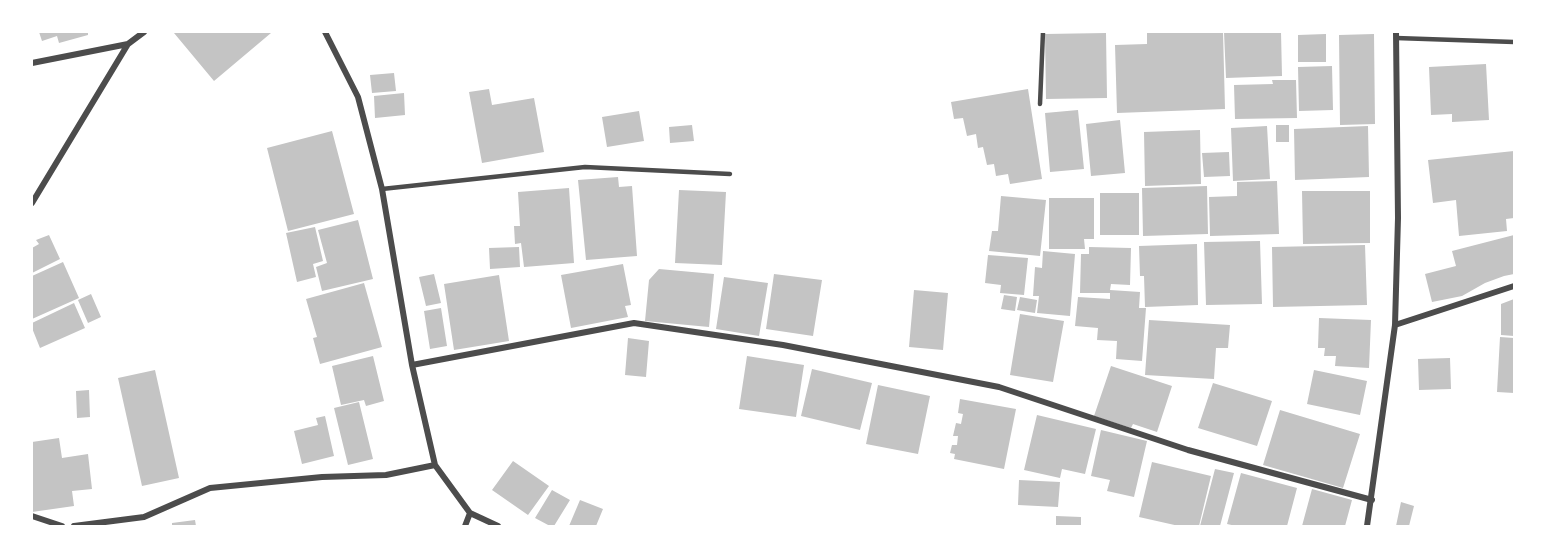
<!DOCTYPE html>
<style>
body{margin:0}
#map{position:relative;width:1546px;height:558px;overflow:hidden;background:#fff;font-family:"IBM Plex Serif",serif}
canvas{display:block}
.frame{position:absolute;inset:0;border:33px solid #fff;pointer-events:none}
</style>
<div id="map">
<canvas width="1546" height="558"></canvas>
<div class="frame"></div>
</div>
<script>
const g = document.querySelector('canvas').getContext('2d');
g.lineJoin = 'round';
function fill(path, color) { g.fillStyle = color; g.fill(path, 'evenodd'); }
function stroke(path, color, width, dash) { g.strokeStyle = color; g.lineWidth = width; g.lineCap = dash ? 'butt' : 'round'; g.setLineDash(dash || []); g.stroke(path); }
fill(new Path2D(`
 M39,32H88V35L59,43L57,36L42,41Z
 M175,32H270L271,33L214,81L174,33Z
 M1147,32H1223L1225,109L1117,113L1115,45L1147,44Z
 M1224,32H1281L1282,76L1226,78Z
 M1106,33L1107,98L1046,99L1045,34Z
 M1326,34V62H1298V35Z
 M1374,34L1375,124L1340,125L1339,35Z
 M1486,64L1489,120L1452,122V114L1431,115L1429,67Z
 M1332,66L1333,110L1299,111L1298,67Z
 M394,73L396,91L372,93L370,75Z
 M1272,80H1296L1297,118L1235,119L1234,85L1273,84Z
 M489,89L492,105L534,98L544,152L482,163L469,92Z
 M1028,89L1042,179L1010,184L1008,174L996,176L994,164L987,165L983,147L978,148L976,134L967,136L963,118L954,119L951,102Z
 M404,93L405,115L375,118L374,96Z
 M1078,110L1084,169L1050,172L1045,113Z
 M639,111L644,141L607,147L602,117Z
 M1120,120L1125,173L1091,176L1086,124Z
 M692,125L694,141L670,143L669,127Z
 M1276,125H1289V142H1276Z
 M1267,126L1270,179L1233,181L1231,128Z
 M1368,126L1369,177L1295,180L1294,129Z
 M1200,130L1201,184L1145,186L1144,132Z
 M332,131L354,214L288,231L267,148Z
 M1514,151V218L1506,219L1507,231L1459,236L1456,200L1433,203L1428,160Z
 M1229,152L1230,176L1204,177L1202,153Z
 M618,177L619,187L632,186L637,256L586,260L578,180Z
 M1277,181L1279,234L1210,236L1209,197L1237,196V182Z
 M1207,186L1208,234L1143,236L1142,188Z
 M569,188L574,263L524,267L521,243L515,244L514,226H520L518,192Z
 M679,190L726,192L722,265L675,263Z
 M1302,191H1370V243L1303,244Z
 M1100,193H1139V235H1100Z
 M1001,196L1046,200L1040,256L989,251L992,231H998Z
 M1049,198H1094V239H1084L1085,249H1049Z
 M358,220L373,279L322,291L316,267L327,263L318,230Z
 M315,227L323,261L313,264L316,277L297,282L286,233Z
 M49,235L60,259L32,273V248L39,244L36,240Z
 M1514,235V274L1504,276L1485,283L1462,296L1432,302L1425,274L1456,266L1452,251Z
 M1260,241L1262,304L1206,305L1204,242Z
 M1197,244L1198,305L1145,307L1144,276H1140L1139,246Z
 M1365,245L1367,305L1273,307L1272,247Z
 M519,247L520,267L490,269L489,248Z
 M1089,247L1131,248L1130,285L1111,284L1110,290L1140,292L1139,308H1146L1142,361L1116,359L1117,341L1097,340L1098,328L1075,326L1078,297L1110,299V293H1080L1081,254H1089Z
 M1043,251L1075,254L1070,316L1037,313L1039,296H1033L1035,267L1042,268Z
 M988,255L1028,258L1024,295L1000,293L1001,285L985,283Z
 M63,262L79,298L32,319V276Z
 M623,264L631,305L625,306L628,317L571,328L561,275Z
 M659,269L714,274L709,327L645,321L649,280Z
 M434,274L441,303L426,306L419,277Z
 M774,274L822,280L813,336L766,329Z
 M499,275L509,341L454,350L444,284Z
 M724,277L768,283L759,336L716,329Z
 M364,283L382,347L320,364L313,338L317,337L306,299Z
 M914,290L948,293L943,350L909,347Z
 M91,294L101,317L88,323L78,300Z
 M1004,295L1017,297L1015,311L1001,309Z
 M1020,297L1037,300L1035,313L1017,310Z
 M1514,299V336L1501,335V304Z
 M74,303L85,328L40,348L32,328V323Z
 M441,308L447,346L430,349L424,311Z
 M1020,314L1064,321L1053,382L1010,375Z
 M1319,318L1371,320L1369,368L1335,366L1336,356H1324L1325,348H1318Z
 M1149,320L1230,325L1228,348H1216L1214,379L1145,375Z
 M1500,337L1514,338V393L1497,392Z
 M628,338L649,341L646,377L625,375Z
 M373,356L384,401L366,406L364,400L341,405L332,366Z
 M747,356L804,365L796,417L739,409Z
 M1450,358L1451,389L1419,390L1418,359Z
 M1111,366L1172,386L1157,432L1133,424L1131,428L1094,416Z
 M812,369L872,383L860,430L801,416Z
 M155,370L179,478L142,486L118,378Z
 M1314,370L1367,381L1360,415L1307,404Z
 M1213,383L1272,401L1257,446L1198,428Z
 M878,385L930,396L918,454L866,444Z
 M89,390L90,417L77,418L76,391Z
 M960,399L1016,409L1004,469L954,459L955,454L950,453L952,445H957L958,436H953L956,423L961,424L963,414L958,413Z
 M359,402L373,459L348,465L334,408Z
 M1280,410L1360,434L1343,488L1263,465Z
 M1037,415L1096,429L1085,474L1062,469L1060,478L1024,470Z
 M325,416L334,456L302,464L294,431L318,425L316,418Z
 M1101,430L1147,441L1134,497L1107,491L1110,480L1091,476Z
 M59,438L62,458L88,454L92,489L72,491L74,506L32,512V442Z
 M513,461L549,486L528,515L492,490Z
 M1152,462L1211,476L1199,526H1179L1139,517Z
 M1215,469L1234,473L1220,526H1200Z
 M1241,473L1297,488L1287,526H1236L1227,524Z
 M1019,480L1060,482L1058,507L1018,505Z
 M1312,489L1352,500L1345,526H1302Z
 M552,490L570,500L554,526H550L535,518Z
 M580,500L603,509L596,526H569Z
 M1401,502L1414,506L1409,526H1396Z
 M1056,516L1081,517V526H1056Z
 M195,520L196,526H172V523Z`), '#c4c4c4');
stroke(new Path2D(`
 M1396,38L1514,42
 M1040,104L1043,32
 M382,189L585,167L730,174`), '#4c4c4c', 4.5);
stroke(new Path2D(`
 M325,32L358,97L382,189L412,365L435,465L470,513L498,526
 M32,63L128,44
 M32,203L128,44L144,32
 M1395,325L1514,286
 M412,365L634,323L783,345L999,387L1188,450L1372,500
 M32,516L62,526
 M74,526L144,517L210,488L322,477L386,475L435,465
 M465,526L470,513
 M1367,526L1395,325L1398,218L1396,32`), '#4c4c4c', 6);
</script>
